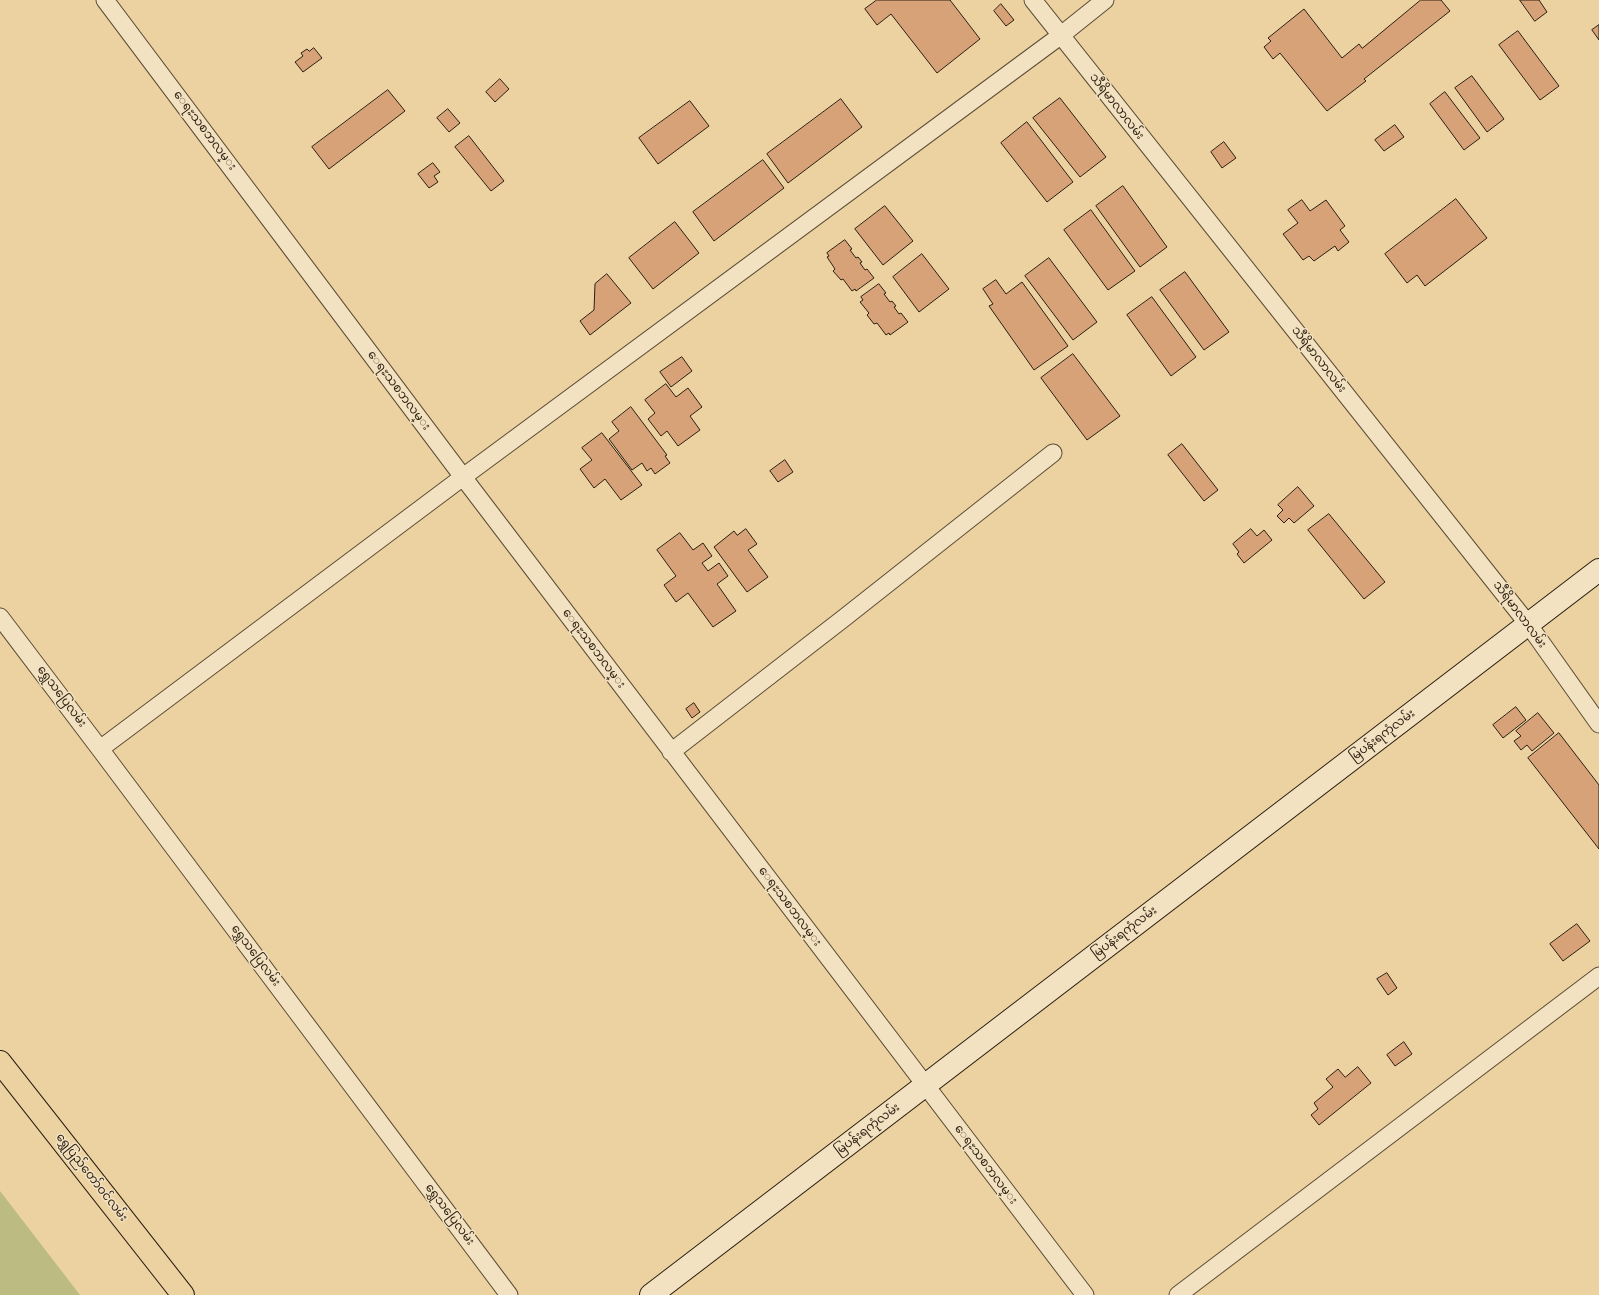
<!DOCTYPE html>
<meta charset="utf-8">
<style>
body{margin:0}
canvas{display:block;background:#ecd2a1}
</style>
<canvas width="1599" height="1295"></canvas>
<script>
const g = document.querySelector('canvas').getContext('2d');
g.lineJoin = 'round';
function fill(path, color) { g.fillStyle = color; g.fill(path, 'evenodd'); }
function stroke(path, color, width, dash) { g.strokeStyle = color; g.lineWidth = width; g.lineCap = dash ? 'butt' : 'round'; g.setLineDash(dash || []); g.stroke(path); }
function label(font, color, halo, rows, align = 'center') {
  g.font = font + ' "IM FELL DW Pica","Noto Sans Myanmar",serif'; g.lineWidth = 3; g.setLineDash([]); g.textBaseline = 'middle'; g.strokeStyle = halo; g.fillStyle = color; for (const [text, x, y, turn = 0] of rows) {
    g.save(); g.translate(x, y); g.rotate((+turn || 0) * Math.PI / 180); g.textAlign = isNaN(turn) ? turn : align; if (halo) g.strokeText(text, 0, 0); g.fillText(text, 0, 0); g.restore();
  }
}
fill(new Path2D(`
 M0,1191L80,1295H0Z`), '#bbbb82');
const building = new Path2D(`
 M877,0H950L980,39L937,73L891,14L877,25L865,9Z
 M1421,0H1441L1450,11L1364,79L1366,81L1327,111L1280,53L1273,59L1264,47L1271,41L1268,38L1304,9L1342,58L1359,44L1362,48Z
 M1520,0H1539L1547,12L1535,21Z
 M1001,4L1014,20L1006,26L994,11Z
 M1599,25V40L1592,30Z
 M1518,31L1559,86L1540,100L1499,45Z
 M314,48L322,58L303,72L295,62L303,56L301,53L307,49L309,51Z
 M1472,76L1504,119L1487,132L1455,88Z
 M500,79L509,89L495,102L486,92Z
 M388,90L405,111L329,169L312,147Z
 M1445,92L1480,138L1464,150L1430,104Z
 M1060,98L1106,157L1080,177L1033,118Z
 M841,99L862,127L788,183L767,154Z
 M690,101L709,126L658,164L639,138Z
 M448,109L460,123L449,132L437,118Z
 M1027,122L1073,182L1047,202L1001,143Z
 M1395,125L1404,137L1384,151L1375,140Z
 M469,136L504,181L491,191L455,147Z
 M1224,142L1236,158L1222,168L1211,152Z
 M763,160L784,188L714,241L693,212Z
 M433,163L440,172L434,176L438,182L429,188L418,174Z
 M1123,186L1167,247L1140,267L1096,206Z
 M1456,199L1487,238L1425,286L1417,275L1407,283L1385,254Z
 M1302,200L1310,211L1326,200L1345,226L1340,230L1349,242L1338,251L1335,246L1314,261L1309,256L1303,260L1283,234L1298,223L1288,210Z
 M885,206L913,241L883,265L855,229Z
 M1091,210L1135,271L1108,290L1064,230Z
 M675,222L699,253L653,289L629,258Z
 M845,240L852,249L850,250L856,258L858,257L862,262L860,263L865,270L867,269L874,278L856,291L855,289L852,291L843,279L841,280L833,271L835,269L827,257L829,256L827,253Z
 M922,254L949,289L919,312L893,277Z
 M1049,258L1097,322L1073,340L1025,276Z
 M1185,272L1229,332L1204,350L1160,290Z
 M607,274L631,303L590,335L580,321L594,310L595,284Z
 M996,280L1006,294L1022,282L1068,346L1034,370L989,306L993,304L983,289Z
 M879,284L886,293L884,294L890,302L892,301L896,306L894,307L899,314L901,313L908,322L890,335L889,333L886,335L877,323L874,324L867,315L869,313L860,302L863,300L861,297Z
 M1152,297L1196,357L1171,376L1127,315Z
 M1073,354L1120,416L1087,440L1041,378Z
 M682,357L692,371L671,387L660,372Z
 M666,384L676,397L688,388L702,407L690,416L700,430L678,446L667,431L661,436L648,419L655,413L645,400Z
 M631,407L667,455L665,456L670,463L655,474L651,468L647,471L642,463L632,470L609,439L619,431L612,422Z
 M602,433L642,485L621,500L605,479L594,488L580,469L592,460L582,448Z
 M1182,444L1218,490L1204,501L1168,455Z
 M785,460L793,472L778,482L770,471Z
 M1298,487L1314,506L1294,523L1289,518L1284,523L1277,516L1283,510L1278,505Z
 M1329,514L1385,582L1364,599L1308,530Z
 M746,529L757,544L748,550L768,577L747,592L714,547L734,531L737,535Z
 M1251,529L1257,536L1264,530L1272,540L1244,563L1237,554L1239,552L1233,544Z
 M680,533L693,550L703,543L712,556L702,563L708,571L719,563L728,576L717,584L736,611L713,627L688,593L676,602L664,585L676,576L657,550Z
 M694,703L700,712L692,718L686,709Z
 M1516,707L1526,720L1503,738L1493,725Z
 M1538,713L1554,733L1532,751L1527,745L1521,750L1514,741L1521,736L1516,731Z
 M1559,733L1599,785V849L1528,758Z
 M1577,924L1590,941L1563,961L1550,944Z
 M1387,973L1397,988L1388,995L1377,979Z
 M1404,1042L1412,1054L1395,1066L1387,1055Z
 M1358,1067L1371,1083L1319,1125L1311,1115L1318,1109L1314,1103L1333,1087L1326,1079L1338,1069L1345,1077Z`);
fill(building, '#d8a279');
stroke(building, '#2b1f11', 1);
const street = new Path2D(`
 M105,0L463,477L1085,1295
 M1033,0L1528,624L1599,724
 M0,617L100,749L509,1295
 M100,749L463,477L1060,36L1105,0
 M671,752L844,618L1053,453
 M1178,1295L1599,976`);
const secondary = new Path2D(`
 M651,1295L1599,570`);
const primary = new Path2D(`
 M0,1062L183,1295`);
stroke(street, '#5b4c35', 19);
stroke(secondary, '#2b1f11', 24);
stroke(primary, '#2b1f11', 24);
stroke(street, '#f3e2c2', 17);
stroke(secondary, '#f3e2c2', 22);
stroke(primary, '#ecd2a1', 22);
label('12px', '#2b1f11', '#f3e2c2', [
 ["သီရိမာလာလမ်း",1116,107,52],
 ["ေရႊသစၥာလမ္း",204,131,53],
 ["သီရိမာလာလမ်း",1318,360,52],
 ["ေရႊသစၥာလမ္း",398,391,53],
 ["သီရိမာလာလမ်း",1519,615,53],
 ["ေရႊသစၥာလမ္း",593,649,53],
 ["ရွှေသပြေလမ်း",61,697,53],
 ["မြပန်းရကုံလမ်း",1383,736,-37],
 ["ေရႊသစၥာလမ္း",789,907,53],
 ["မြပန်းရကုံလမ်း",1125,933,-37],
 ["ရွှေသပြေလမ်း",255,956,53],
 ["မြပန်းရကုံလမ်း",868,1130,-37],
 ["ေရႊသစၥာလမ္း",985,1165,53],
 ["ရွှေပြည်တော်ဝင်လမ်း",91,1178,52],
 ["ရွှေသပြေလမ်း",449,1215,53]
]);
</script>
